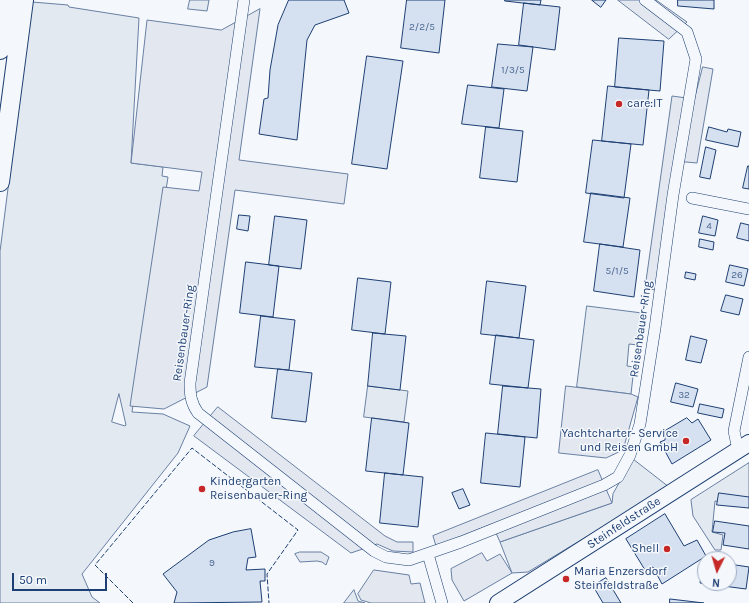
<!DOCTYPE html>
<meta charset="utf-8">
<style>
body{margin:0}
#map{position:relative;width:749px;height:603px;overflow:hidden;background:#f4f7fb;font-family:Karla,sans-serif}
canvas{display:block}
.north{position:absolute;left:697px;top:551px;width:40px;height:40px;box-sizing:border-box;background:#f4f7fb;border:1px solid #9eadc5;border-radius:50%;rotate:185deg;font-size:11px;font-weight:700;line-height:16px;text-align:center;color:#1d3f73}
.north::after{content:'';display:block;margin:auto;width:14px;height:18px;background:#c62828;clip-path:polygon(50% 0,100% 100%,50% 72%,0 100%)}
.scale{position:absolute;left:12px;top:573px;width:95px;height:18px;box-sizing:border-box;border:2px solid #1d3f73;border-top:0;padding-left:5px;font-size:12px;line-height:14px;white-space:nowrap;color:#1d3f73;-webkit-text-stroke:3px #f4f7fb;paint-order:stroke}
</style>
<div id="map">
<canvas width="749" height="603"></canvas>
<div class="north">N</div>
<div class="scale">50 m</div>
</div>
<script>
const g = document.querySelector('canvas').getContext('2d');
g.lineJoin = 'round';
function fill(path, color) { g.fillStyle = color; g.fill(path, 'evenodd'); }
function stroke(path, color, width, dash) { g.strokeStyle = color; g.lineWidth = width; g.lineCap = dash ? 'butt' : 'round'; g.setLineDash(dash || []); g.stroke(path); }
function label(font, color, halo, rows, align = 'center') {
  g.font = font + ' Karla,sans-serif'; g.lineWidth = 3; g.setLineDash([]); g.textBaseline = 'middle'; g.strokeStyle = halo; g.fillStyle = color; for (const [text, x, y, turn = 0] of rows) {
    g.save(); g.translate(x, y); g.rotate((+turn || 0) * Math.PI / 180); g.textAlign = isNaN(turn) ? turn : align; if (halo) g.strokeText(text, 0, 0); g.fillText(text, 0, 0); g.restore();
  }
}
const green = new Path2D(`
 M190,0H209L207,11L188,9Z
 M32,2L68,5L69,7L139,18L131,163L163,167L162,176L168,177L132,412L163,414L190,426L178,453L82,574L92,597L100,603H0V252ZM119,394L126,425L125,426L112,422Z
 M587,306L642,313L638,345L629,344L627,366L634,367L631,394L577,387Z
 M368,386L408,391L404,422L364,417Z
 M633,459L669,487L528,572L512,573L500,542L612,503L613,494Z
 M749,463V506L715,501L712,532L723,535L721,550H715L693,516L691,500Z
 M354,590L358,601L365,603H344Z`);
fill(green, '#e3e9f0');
stroke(green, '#687fa3', 1);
const parking = new Path2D(`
 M618,0H656L687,22L669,39Z
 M260,9L239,160L348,174L344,204L235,190L207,387L164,409L130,406L163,187L199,191L202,172L131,163L147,20L221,30Z
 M703,67L713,69L697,163L675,161L655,290L645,288L672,96L694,99Z
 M566,386L631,394L638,397L623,450L606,458L559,453Z
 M218,407L385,536L397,542H413V552L393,551L377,544L351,553L194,436Z
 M598,470L612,503L500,542L492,524L436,546L433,536Z
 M300,552H321L329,557L326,565L322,562L317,561L300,562L295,554Z
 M482,553L487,561L500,554L512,573L464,601L452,580L451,569Z
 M374,570L409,575L411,584L420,583L425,603H371L361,600L358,594Z`);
fill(parking, '#e3e8f0');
stroke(parking, '#687fa3', 1);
const building = new Path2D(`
 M289,0H344L349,13L315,25L307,40L297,140L259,134L264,99L268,98L270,70L278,25Z
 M407,0H445L439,53L401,48Z
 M505,0H541L540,5L505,1Z
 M592,0H606L601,7Z
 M678,0H714V9L678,6Z
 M524,3L560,7L555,50L519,45Z
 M619,38L664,41L660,91L615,87Z
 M498,44L533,47L527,91L492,87Z
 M367,56L403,61L387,169L352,164Z
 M468,85L504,89L499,128L462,124Z
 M608,86L649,90L643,145L602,141Z
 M486,127L523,131L517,182L480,178Z
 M709,127L727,132L728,129L741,132L738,147L706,140Z
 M593,140L631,144L624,198L586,193Z
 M706,147L716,150L710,179L700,177Z
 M748,166H749V189L743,188Z
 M591,193L630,198L623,247L584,242Z
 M239,215L250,216L248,231L237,229Z
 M275,216L307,220L301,269L269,265Z
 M703,216L718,220L715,236L699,233Z
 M741,223L749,225V241L737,238Z
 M700,239L714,242L713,250L699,247Z
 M600,244L640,250L634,297L594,291Z
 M246,262L279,266L273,317L240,313Z
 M730,265L748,269L744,286L726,282Z
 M686,272L696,274L695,280L685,278Z
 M358,278L391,282L385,334L352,330Z
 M487,281L526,286L519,338L481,334Z
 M726,295L743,299L739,315L721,311Z
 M261,316L295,320L289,370L255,367Z
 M373,333L406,336L400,390L368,386Z
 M496,335L534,340L528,388L490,384Z
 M691,336L707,340L701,363L686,360Z
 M278,369L312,373L306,422L272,418Z
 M676,383L698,389L693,407L671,402Z
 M503,386L541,389L537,438L498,434Z
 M700,404L724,409L722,418L698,413Z
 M372,418L409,423L403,475L366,471Z
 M687,418L692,423L698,419L711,440L672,464L660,442L665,440V431Z
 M486,433L525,437L520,487L481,483Z
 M385,473L423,477L418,527L380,523Z
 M463,489L470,505L459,509L452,493Z
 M719,493L749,497V508L717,505Z
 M665,514L684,546L697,540L706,556L662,584L653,567L645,570L626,539Z
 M715,521L749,526V549L723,545L725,533L713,532Z
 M251,529L256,557L248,558L246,570L265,569V581H260L262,602L174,603L177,592L163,574L209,540L233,532Z
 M729,564L749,567L746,589L700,583L702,571H705V583H729Z
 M606,578L621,603H603L593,586Z
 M670,599L704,603H670Z`);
fill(building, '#d5e0f0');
stroke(building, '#1d3f73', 1);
const street = new Path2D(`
 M244,0L190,383C190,395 191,403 198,413L374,551L386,557L409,560L461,542L604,485L618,477L630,455L640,424L655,328L673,195L696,59L687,32L645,0
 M692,198L749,209
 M738,450L734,431L749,357
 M428,554L442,603`);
const secondary = new Path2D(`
 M498,603L749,443`);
const primary = new Path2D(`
 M0,50L7,0
 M0,182L24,0`);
stroke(street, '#1d3f73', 12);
stroke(secondary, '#1d3f73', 18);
stroke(primary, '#1d3f73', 20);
stroke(street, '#f4f7fb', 11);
stroke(secondary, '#f4f7fb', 16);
stroke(primary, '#f4f7fb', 18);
stroke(new Path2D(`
 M133,603L95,565L192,448L298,530L267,574L269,603`), '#1d3f73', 1, [5, 2]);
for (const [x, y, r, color] of [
 [619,104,4,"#c62828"],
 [686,441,4,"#c62828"],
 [202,489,4,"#c62828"],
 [667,549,4,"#c62828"],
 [566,579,4,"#c62828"]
]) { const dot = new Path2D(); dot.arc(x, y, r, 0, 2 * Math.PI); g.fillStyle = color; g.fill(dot); stroke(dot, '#f4f7fb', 1.5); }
label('10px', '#4b6792', null, [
 ["2/2/5",422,27],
 ["1/3/5",513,70],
 ["4",709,226],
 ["5/1/5",617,271],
 ["26",737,275],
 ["32",684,395],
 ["9",212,563]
]);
label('12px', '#1d3f73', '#f4f7fb', [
 ["care:IT",627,104],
 ["Yachtcharter- Service",678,434,"right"],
 ["und Reisen GmbH",678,448,"right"],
 ["Kindergarten",210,482],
 ["Reisenbauer-Ring",210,496],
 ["Shell",659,549,"right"],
 ["Maria Enzersdorf",574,572],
 ["Steinfeldstraße",574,586]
], 'left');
label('12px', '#1d3f73', '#f4f7fb', [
 ["Reisenbauer-Ring",641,329,-82],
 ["Reisenbauer-Ring",184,333,-82],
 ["Steinfeldstraße",624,523,-33]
]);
</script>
